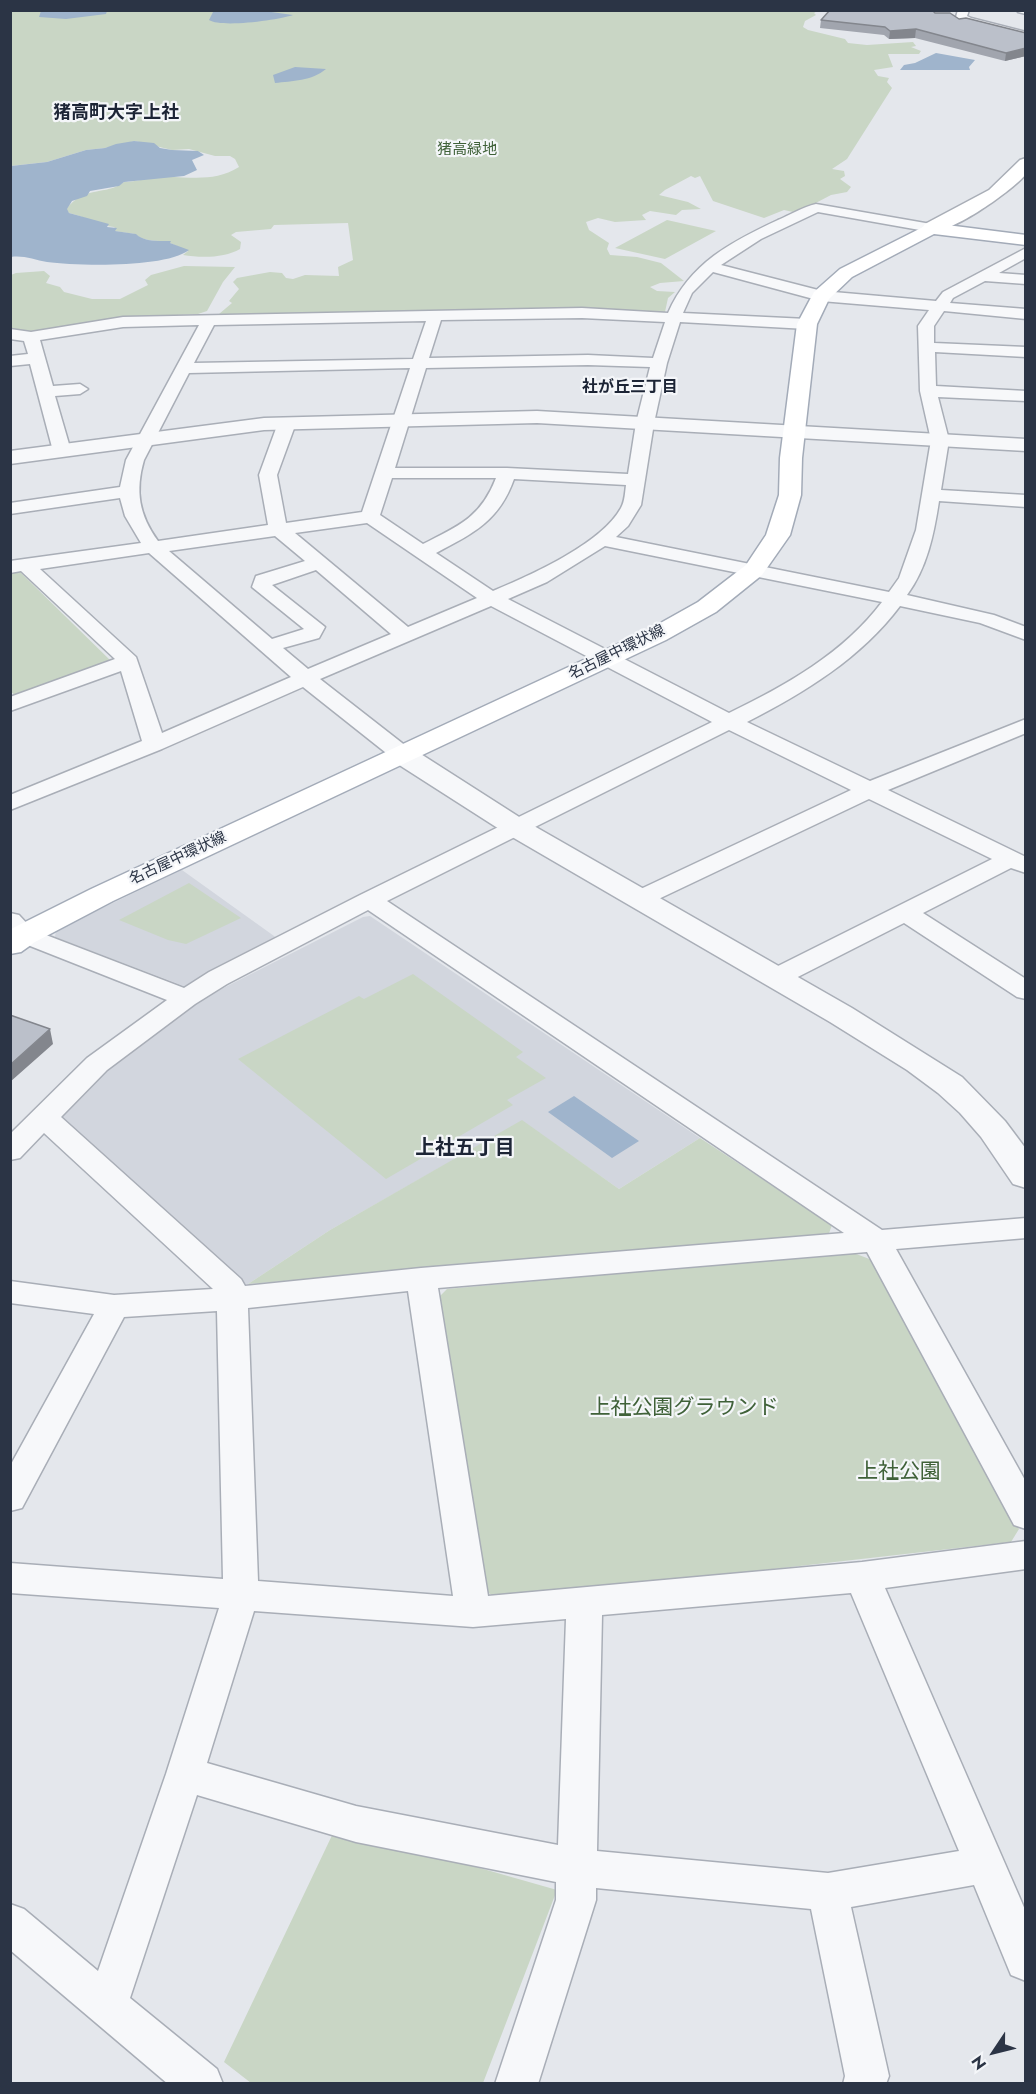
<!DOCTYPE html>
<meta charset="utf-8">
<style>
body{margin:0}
#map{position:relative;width:1036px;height:2094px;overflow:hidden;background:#e4e7ec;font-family:Jost,sans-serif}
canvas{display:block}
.frame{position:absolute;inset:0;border:12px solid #2b3445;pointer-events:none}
.north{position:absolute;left:964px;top:2022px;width:60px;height:60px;-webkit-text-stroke:4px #f4f6f9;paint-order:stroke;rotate:235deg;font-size:16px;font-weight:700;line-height:24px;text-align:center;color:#2b3445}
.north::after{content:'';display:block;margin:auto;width:21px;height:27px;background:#2b3445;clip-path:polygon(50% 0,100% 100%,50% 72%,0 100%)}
</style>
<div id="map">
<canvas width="1036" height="2094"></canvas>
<div class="frame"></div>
<div class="north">N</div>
</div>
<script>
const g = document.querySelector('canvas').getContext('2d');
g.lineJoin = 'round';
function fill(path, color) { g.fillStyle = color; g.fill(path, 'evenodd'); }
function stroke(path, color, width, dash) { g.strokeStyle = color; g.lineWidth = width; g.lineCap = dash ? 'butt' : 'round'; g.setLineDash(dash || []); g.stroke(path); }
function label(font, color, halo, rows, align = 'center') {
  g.font = font + ' Jost,"Noto Sans JP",sans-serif'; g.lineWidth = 4.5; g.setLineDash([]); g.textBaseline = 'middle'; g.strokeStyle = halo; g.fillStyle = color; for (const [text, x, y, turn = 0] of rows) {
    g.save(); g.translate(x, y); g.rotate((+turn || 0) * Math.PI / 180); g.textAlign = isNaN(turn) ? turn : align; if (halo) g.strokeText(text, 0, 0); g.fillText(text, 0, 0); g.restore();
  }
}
fill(new Path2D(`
 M182,870L281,941L189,988L55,937L56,930Z
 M370,916L700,1138L619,1189L522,1121L330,1230L248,1284L237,1283L63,1119L61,1115L110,1068L194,1003L363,917Z`), '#d2d6de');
fill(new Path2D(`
 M819,10L814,13L816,15L805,21L803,27L808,30L845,39L848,43L867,45L913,42L916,46L911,47L921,51L919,54H888L893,67L874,70L878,76L889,78L887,82L892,88L847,159L832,169L844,171L845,176L840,179L851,187L847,192L831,195L810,206L793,212L784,210L764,218L713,201L700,176L695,178L691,176L665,190L659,195L688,202L701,209L682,210L676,215L650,211L642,215L646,220L615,222L598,218L586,222L589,230L609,243L607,249L610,255L637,257L661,263L684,281L660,283L650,287L657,291L675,292L668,298L665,312L539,309L219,317V314L232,303L229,301L239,289L233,282L237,278L270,272L282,273L286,278L293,279L305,275L339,276L338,267L353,260L348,223L274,225L271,229L236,232L231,235L241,242L240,249C225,258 201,258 183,255L188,251L170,243V241C159,241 144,242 135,234L114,231L116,229L114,227C101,226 83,216 69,213L66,209C86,185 105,196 124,182C136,182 149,177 161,177C190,176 213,183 239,167L235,159L230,156H215L189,149L172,150L135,141L105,148L86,150L47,162L11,166L10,11Z
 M667,220L716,231L665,259L615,248Z
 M184,266L235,267L223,282L207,311L198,314L116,318L37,333L11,329V275L16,273L44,271L50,276L46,283L60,287L64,292L92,299H120L148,285L145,280L151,275Z
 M19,571L111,661L17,697L10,691V572Z
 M189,883L241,918L186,944L168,940L119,920Z
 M413,974L523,1052L516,1057L546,1078L507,1100L513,1105L386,1179L238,1059L359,996L364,999Z
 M522,1120L619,1189L700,1138L832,1225L828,1236L248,1284L330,1230Z
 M851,1252L872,1260L1019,1529L1011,1542L500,1600L484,1590L437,1299L447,1289Z
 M336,1827L557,1890L483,2083H251L224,2062Z`), '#c9d6c5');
fill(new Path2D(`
 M214,10L264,11L293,15C279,20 221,28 209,20Z
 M78,11H107L106,14L66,19L39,17L41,11Z
 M936,53L975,60L969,67L970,70H900L904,65L915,63Z
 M295,67L326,69C312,81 292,81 275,83L273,75Z
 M134,141L154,143L160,148L172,150L198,151L204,155L192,160L197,170L184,176L124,182L119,186L90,191L87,196L72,201L67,209L69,213L109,224L107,227L117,228L115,231L136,234C144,242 159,241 171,241L170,243L189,250C166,268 78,266 47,262C35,260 23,255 11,257V166L47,162L86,150L105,148L116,144Z
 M574,1096L639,1141L612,1158L548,1112Z`), '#9fb4cc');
const minor = new Path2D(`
 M958,10H969L967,16L971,18L1026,32V38L963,22L956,17Z
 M1017,10H1026V14L1018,12Z
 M816,204L931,224L938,228L931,232L818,212L761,239L721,265L822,291L936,301L943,292L1026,248V258L999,273L1026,275V284L985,281L953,298L950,303L1026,309V319L944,311L934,326V343L1026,347V357L935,352L936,386L1026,391V401L938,397L949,440L941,490L1026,495V507L939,501C934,534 927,568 907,595L994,615L1026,627V640L980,623L900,606C861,658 804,693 747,722L870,781L1026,719V733L888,790L1026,857V873L1011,868L923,913L1026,979V999L1017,997L904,923L784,984L775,986L766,984L762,978L766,972L992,859L869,799L648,904L639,906L630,904L627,899L630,894L851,790L729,730L387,901L882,1230L1026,1218V1238L896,1249L1026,1482V1529L1014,1525L867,1252L438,1288L488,1596L862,1562L1026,1541V1569L885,1588L1026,1912V1981L1011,1975L974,1885L851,1907L889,2076L886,2084H843L845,2076L811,1909L596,1888V1900L538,2084H495L556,1900V1882L356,1842L197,1795L130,1998L217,2069L223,2084H168L10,1950V1904L24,1909L98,1971L166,1774L219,1608L10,1593V1563L223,1579L217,1311L124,1317L22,1508L10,1511V1466L94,1314L10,1303V1281L114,1295L213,1289L44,1133L20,1158L10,1160V1134L87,1058L167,1000L15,940L10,935V913L19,915L33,930L184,988L209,972L360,895L712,722L491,606L320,679L411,750L414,755L411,760L403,762L395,760L303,687L162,749L10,810V795L142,741L121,671L10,711V697L115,659L21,571L10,573V561L141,543L125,516L120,498L10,514V503L120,487L126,460L199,325L123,327L40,340L53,386L80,384L88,389L80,394L55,396L71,451L68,455H56L53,451L30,364L10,366V356L28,354L24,341L10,339V329L31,332L123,317L582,308L668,313C690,263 731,242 778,220C790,215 803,207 816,204ZM713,272L821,301L929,310L918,326L920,391L931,440L916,530L899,578L889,592L616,537L628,526L641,505L654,423L667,363L680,322L807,329L815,324L807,319L683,313L692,293ZM582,318L665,322L653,358L588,355L429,358L441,320ZM426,321L413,359L194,363L214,325ZM588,365L650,367L636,423L628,474L507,468H395L426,368ZM410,368L362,512L286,523L277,475L296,423L293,419H281L278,423L259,475L268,525L158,541C139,515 135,491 144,460L189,373ZM392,478H496C481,517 459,526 423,544L380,515ZM514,479L626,485C625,492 625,501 621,508C601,544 531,575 493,591L436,553C474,533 499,521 514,479ZM367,523L477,598L408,627L295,533ZM275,536L305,561L256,576L252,587L304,629L272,639L169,551ZM605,546L882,602C844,653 785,686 729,713L508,599L547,582ZM149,553L291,677L162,733L136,657L40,569ZM316,570L391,634L308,669L283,648L319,638L325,627L272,585ZM368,910L844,1233L421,1268L245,1286L241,1279L61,1117L107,1070L195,1004L227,984ZM408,1291L453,1596L258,1581L248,1308ZM851,1593L959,1851L828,1873L597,1851L602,1615ZM254,1611L473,1627L566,1619L558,1845L356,1806L207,1763Z`);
const tertiary = new Path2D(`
 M537,411L1026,439V451L537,423L264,430L10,464V451L264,418Z
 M403,747L413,749L527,822L852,1008L962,1077L1005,1121L1026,1149V1188L1013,1184L981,1137L960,1113L938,1093L907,1070L830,1022L507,834L393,761L389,755L393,749Z`);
const secondary = new Path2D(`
 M1026,158V174C1011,192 947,237 925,232L922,228L925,224L989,190L1020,160Z`);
const primary = new Path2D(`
 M931,223L1026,235V245L934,234L852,277L829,299L817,324L802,458L801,495L790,535L762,575L716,612L666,640L113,901L35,942L21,952L10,954V930L13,928L91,889L648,630L698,602L746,565L766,535L779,495L780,458L797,324L814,292L840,269Z`);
stroke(minor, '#a9aeb7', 3);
stroke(tertiary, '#a9aeb7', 3);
stroke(secondary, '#a9aeb7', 3);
stroke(primary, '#a3abb8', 3);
fill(minor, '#f7f8fa');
fill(tertiary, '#f7f8fa');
fill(secondary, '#fff');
fill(primary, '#fff');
fill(new Path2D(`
 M935,13L959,19L1026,33V56L1005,61L915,38L889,39L884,35L820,28L821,20Z`), '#a1a5ae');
fill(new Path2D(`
 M916,29L915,38L889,39L890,31Z
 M1026,48V56L1005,61L1006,53Z
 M50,1029L53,1044L10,1082V1065Z`), '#83868d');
const building = new Path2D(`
 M830,10H932L935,13H950L959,19L966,18L1026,33V48L1006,53L916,29L890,31L885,27L821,20Z
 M10,1015L50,1029L10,1065Z`);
fill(building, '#bbc0ca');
stroke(building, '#83868d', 1.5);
label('15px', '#3f6138', '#f4f6f9', [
 ["猪高緑地",467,150]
]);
label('15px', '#2b3445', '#f4f6f9', [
 ["名古屋中環状線",617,653,-26],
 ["名古屋中環状線",178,859,-25]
]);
label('bold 16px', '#1d2536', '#f4f6f9', [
 ["社が丘三丁目",630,388]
]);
label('bold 18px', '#1d2536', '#f4f6f9', [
 ["猪高町大字上社",116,114]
]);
label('bold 20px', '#1d2536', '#f4f6f9', [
 ["上社五丁目",465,1149]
]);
label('21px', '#3f6138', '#f4f6f9', [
 ["上社公園グラウンド",684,1409],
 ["上社公園",899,1473]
]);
</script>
